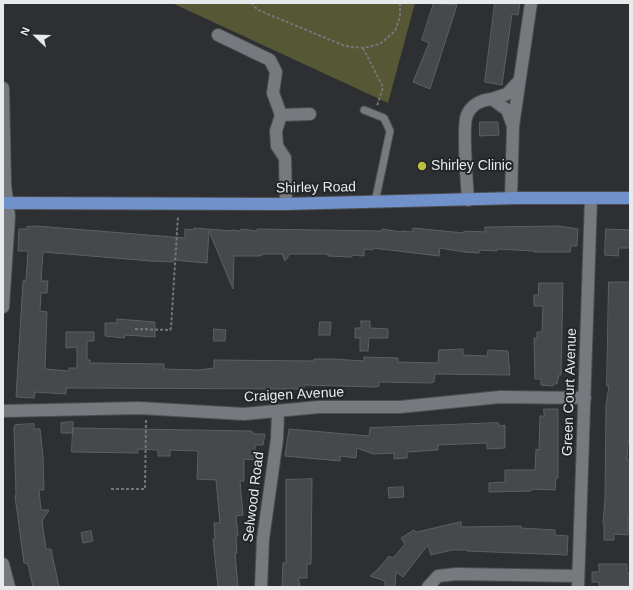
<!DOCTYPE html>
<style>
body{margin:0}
#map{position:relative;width:633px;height:590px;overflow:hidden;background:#2d2f32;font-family:Arial,sans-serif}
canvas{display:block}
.frame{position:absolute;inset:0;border:4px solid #e7e9eb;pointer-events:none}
.north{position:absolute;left:16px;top:16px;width:40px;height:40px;-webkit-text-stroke:3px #232528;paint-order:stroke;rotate:293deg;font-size:11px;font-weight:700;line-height:16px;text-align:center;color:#e7e9eb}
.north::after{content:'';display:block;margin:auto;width:14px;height:18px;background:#e7e9eb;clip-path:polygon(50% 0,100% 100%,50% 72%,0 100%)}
</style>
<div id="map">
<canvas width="633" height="590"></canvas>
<div class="frame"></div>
<div class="north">N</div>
</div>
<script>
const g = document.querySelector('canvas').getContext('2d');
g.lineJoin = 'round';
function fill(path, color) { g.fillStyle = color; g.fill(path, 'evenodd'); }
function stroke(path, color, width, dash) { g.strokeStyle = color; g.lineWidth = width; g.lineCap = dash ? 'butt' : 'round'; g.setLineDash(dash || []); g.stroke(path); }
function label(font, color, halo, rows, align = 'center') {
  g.font = font + ' Arial,sans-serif'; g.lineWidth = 4; g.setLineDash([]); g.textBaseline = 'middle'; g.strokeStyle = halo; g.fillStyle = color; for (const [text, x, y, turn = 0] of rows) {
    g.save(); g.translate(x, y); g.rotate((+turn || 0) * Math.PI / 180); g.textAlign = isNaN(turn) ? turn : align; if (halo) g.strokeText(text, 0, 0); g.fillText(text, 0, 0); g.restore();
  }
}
fill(new Path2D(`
 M172,3H415L388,103Z`), '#565735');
const building = new Path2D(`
 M434,3L457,5L430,89L413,82L429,43L422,40Z
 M495,3H520L518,15L512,14L502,85L485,82Z
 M480,122H498L499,135L480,136Z
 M36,226L185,238V229L194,230V228L232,231V230L240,231L241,229L257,231V229L381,231L382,229L401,232L402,231L412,232L413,228L464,233V231L485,232V227H488L559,226L578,229L577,246H571L570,252H534V251L497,249V251L479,250V253L464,252L440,248L439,256L373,248V250L364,249V256L352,255V257L328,256V254H290L285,261L282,254H264L260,256H234L233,289L209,231L207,263L173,260V262L150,261L43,252L41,281H48L47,293H41L40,311L47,312L45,369L69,371V368H77V347L66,348V332H94V341H87V360H90V363L164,364V369L198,370L214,368V360L314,361V359H333L364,361V357L398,358V362L438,363L439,350L463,349V355L487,356L488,350L508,351L510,375L435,374L434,382L430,383L379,382V386L374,387L305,385L303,389L66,388V394L35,392L34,398L16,397L23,281L26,280L28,251H18L19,229H27V227Z
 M606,229L630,230V248H619L618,256L605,255Z
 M609,282H630V441H628L627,460H630V517H628V535L614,534V540H604V524H603L605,499L606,405L609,386H607Z
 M539,283H563L561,375H559L557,384H553V386L541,385V379H535L534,338H537V332H542L543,306H534V295H538Z
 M117,319L155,322V337L125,335L124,338L105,336V323H117Z
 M361,321H370V328L388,329V338H369L368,351H360V338H355V328H361Z
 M320,322H331L330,335H319Z
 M214,329L226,330L225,341H214Z
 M544,409H558V478H556L555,490L532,489L531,491L489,492V483L505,482V470H535L536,449L539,450L540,416H544Z
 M73,422V433H61V423Z
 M498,423L499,426L505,425V448L487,449V443L438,445V450L407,452V458L394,459V453L373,454L357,448L356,458L340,456V461L285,456L289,429L369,436L370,428Z
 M34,424V429H40L43,457L44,490H39L41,510H49L42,521L46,549H51L59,587H33L28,564L24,563L15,496L16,494L14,428L15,425Z
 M73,428L251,431L255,434H265L263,445H255V460L244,459V481H240L243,515L236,516L238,536H236L237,553H235L238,587H218L213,539H215L214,523H220L216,480L197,479L198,451L170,450V456H158V450L138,449V453L72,452Z
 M312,479L311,564H307V578H298L300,585L298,587H282L283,563H286V480Z
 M403,487L404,497L389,498L388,488Z
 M461,522V527L521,526V528L555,530V535L568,536L567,555L467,551V550H452L431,555L428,545L403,577L396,572L395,587H385V581L370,576L379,568L389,556L393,558L405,544L401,538L414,530L416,532Z
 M91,531L93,541L83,543L81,533Z
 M599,564H627V573H630V586H599V582H592V572H599Z`);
fill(building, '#46484c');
stroke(building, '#5d5f63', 1);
const lane = new Path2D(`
 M364,110L384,118L390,131L375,202`);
const street = new Path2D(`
 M218,35L270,60L276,72L273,93L281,115L276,131L277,146L285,158L286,204
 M3,88L5,185L9,216L3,307
 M492,99L507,94L518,82
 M281,115L310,114
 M513,126L531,3
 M3,411L139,408L244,414L319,407H400L500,397L585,398
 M3,564L9,587
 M261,587L263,539L277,439L278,412
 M428,587L438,576L456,574L578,576
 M578,587L591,198`);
const secondary = new Path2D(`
 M468,200C467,184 462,125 467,115C471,105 481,100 492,99L507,110L513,126L511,198`);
const primary = new Path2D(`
 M3,203L284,204L518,198H630`);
stroke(lane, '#4c4e50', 9);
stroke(street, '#4c4e50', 14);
stroke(secondary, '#4c4e50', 14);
stroke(primary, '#4c4e50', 14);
stroke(new Path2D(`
 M251,3L258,10L345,46L363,48L380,44L395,31L400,17V3
 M363,48L383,87L377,106
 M135,329L170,330L171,328L178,216
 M111,489H145L146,420`), '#747678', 2, [3, 2]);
stroke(lane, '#76797d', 7);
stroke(street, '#76797d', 12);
stroke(secondary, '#76797d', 12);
stroke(primary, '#7191ca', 12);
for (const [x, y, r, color] of [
 [422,166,5,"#bdbf43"]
]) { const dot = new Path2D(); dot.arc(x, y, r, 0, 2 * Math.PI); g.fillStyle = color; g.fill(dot); stroke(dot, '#232528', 1.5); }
label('14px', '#e7e9eb', '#232528', [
 ["Shirley Clinic",431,166]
], 'left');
label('14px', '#e7e9eb', '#232528', [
 ["Shirley Road",316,188,-1],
 ["Green Court Avenue",570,392,-88],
 ["Craigen Avenue",294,395,-3],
 ["Selwood Road",254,497,-83]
]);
</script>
